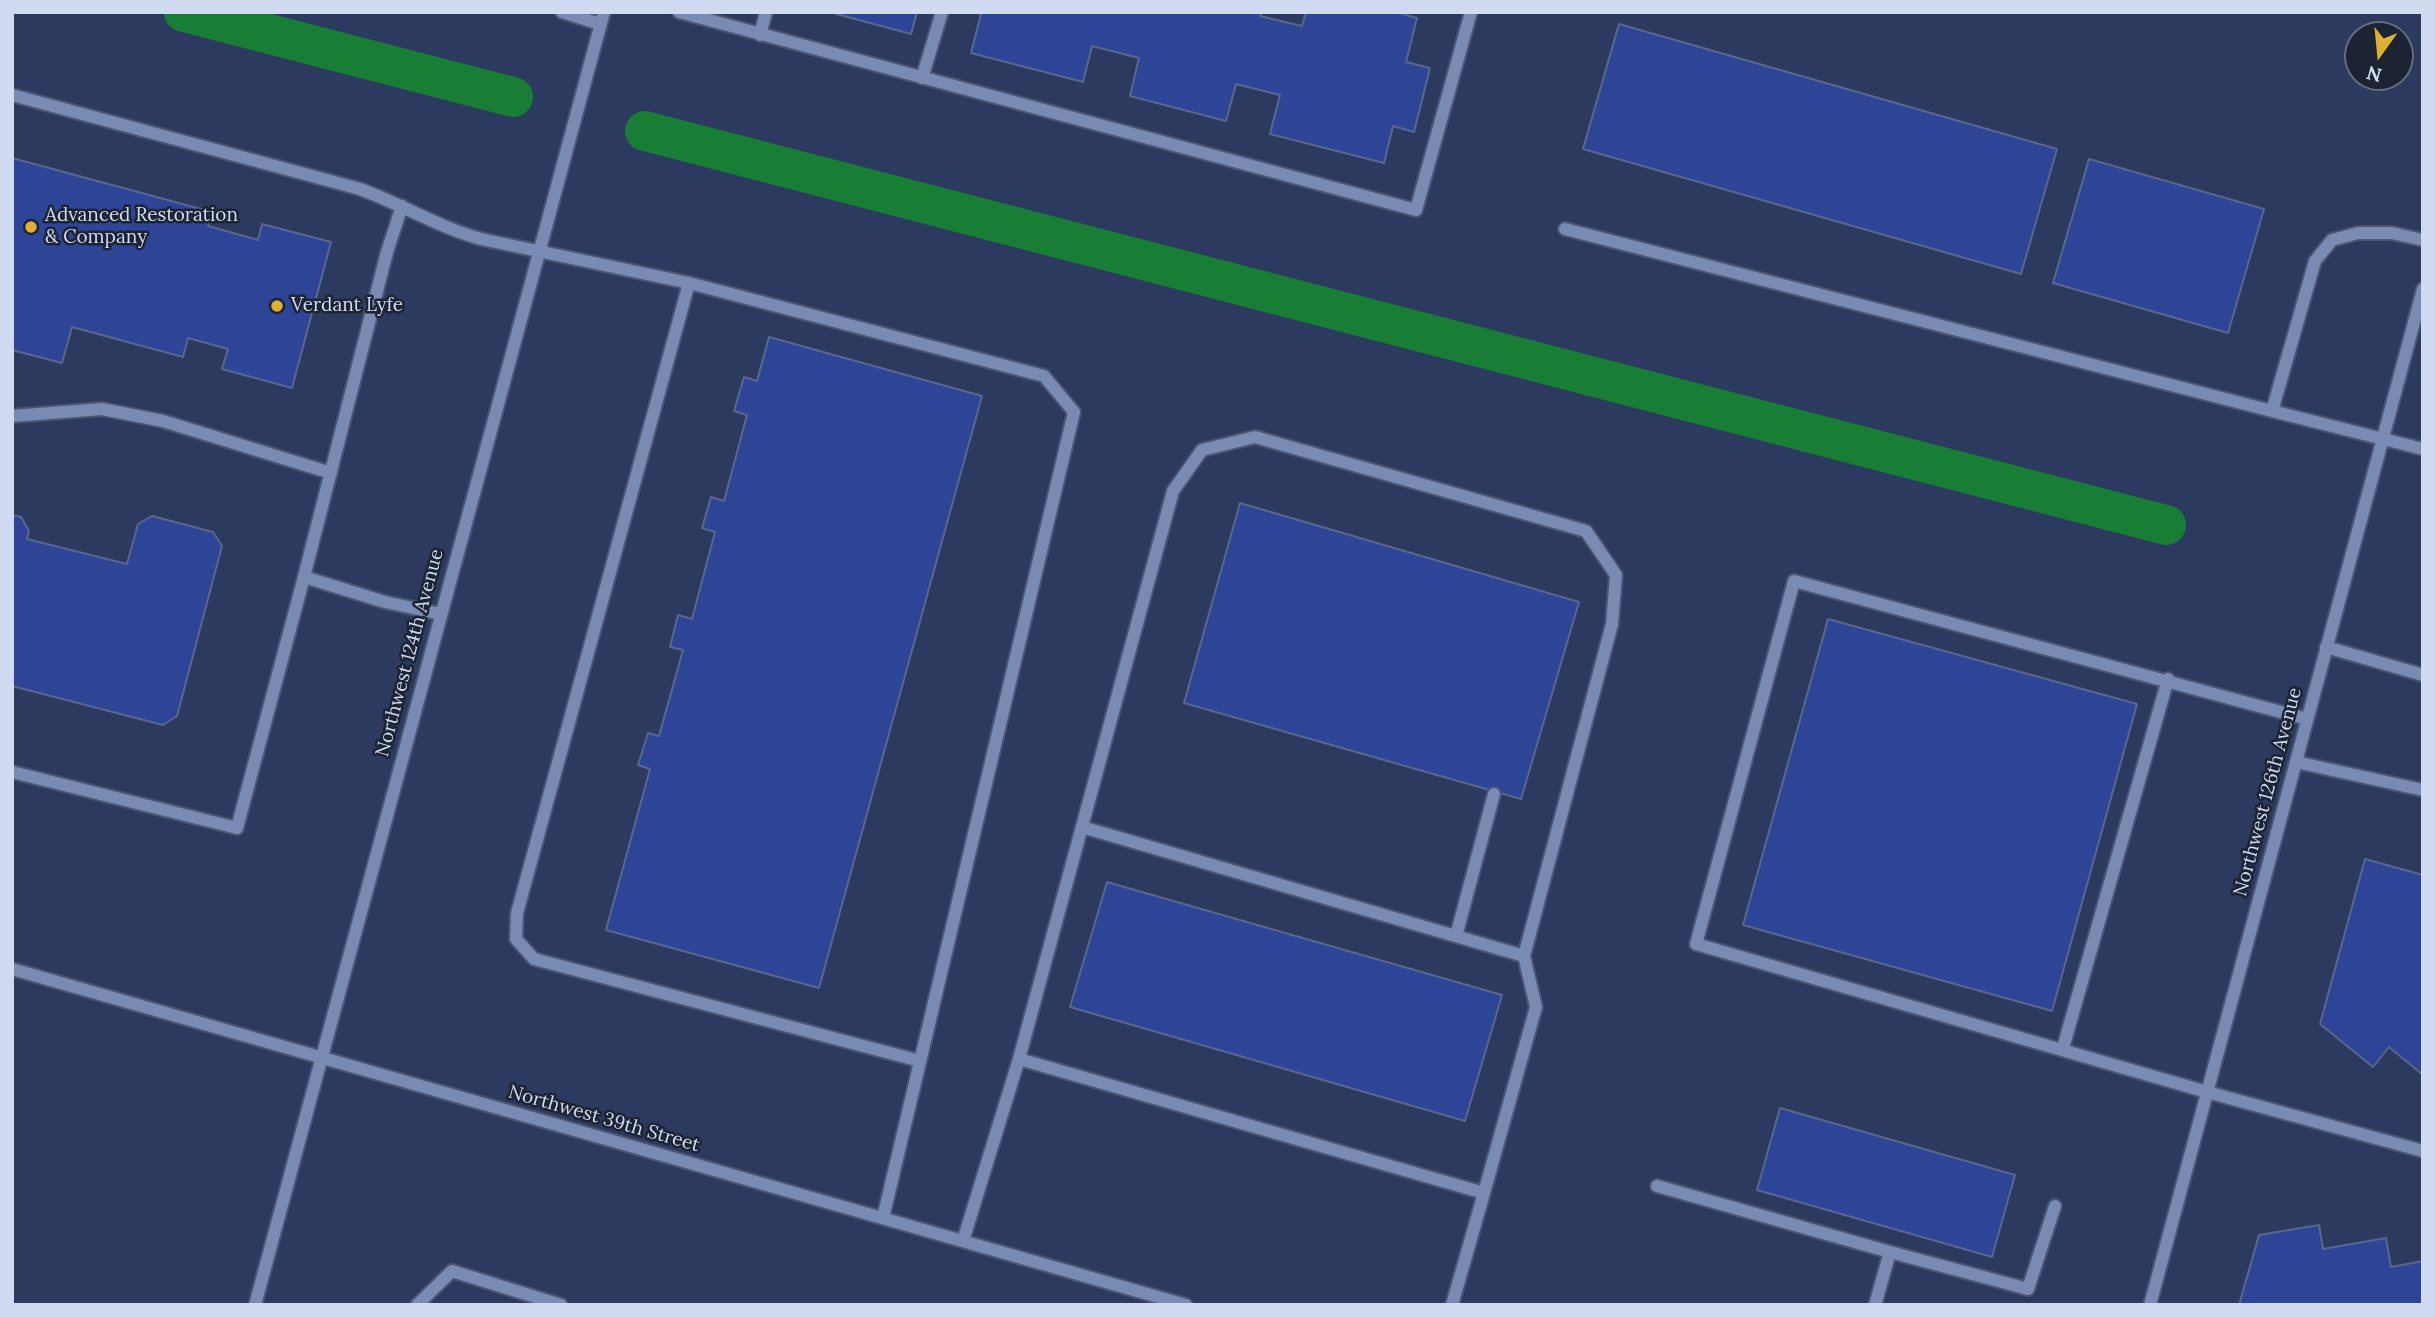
<!DOCTYPE html>
<style>
body{margin:0}
#map{position:relative;width:2435px;height:1317px;overflow:hidden;background:#2d3a5f;font-family:Lora,serif}
canvas{display:block}
.frame{position:absolute;inset:0;border:14px solid #d0daf1;pointer-events:none}
.north{position:absolute;left:2344px;top:21px;width:70px;height:70px;box-sizing:border-box;background:#1c2333;border:2px solid #646c7f;border-radius:50%;rotate:195deg;font-size:19px;font-weight:700;line-height:28px;text-align:center;color:#d0daf1}
.north::after{content:'';display:block;margin:auto;width:24px;height:32px;background:#deb133;clip-path:polygon(50% 0,100% 100%,50% 72%,0 100%)}
</style>
<div id="map">
<canvas width="2435" height="1317"></canvas>
<div class="frame"></div>
<div class="north">N</div>
</div>
<script>
const g = document.querySelector('canvas').getContext('2d');
g.lineJoin = 'round';
function stroke(path, color, width, dash) { g.strokeStyle = color; g.lineWidth = width; g.lineCap = dash ? 'butt' : 'round'; g.setLineDash(dash || []); g.stroke(path); }
function fill(path, color) { g.fillStyle = color; g.fill(path, 'evenodd'); }
function label(font, color, halo, rows, align = 'center') {
  g.font = font + ' Lora,serif'; g.lineWidth = 5; g.setLineDash([]); g.textBaseline = 'middle'; g.strokeStyle = halo; g.fillStyle = color; for (const [text, x, y, turn = 0] of rows) {
    g.save(); g.translate(x, y); g.rotate((+turn || 0) * Math.PI / 180); g.textAlign = isNaN(turn) ? turn : align; if (halo) g.strokeText(text, 0, 0); g.fillText(text, 0, 0); g.restore();
  }
}
stroke(new Path2D(`
 M184,12L513,97
 M645,131L2166,525`), '#187d35', 40);
const building = new Path2D(`
 M829,12H917L911,34Z
 M973,12H1261L1260,16L1302,26L1306,12H1396L1417,18L1406,62L1430,68L1414,132L1393,126L1384,163L1270,134L1280,95L1236,84L1226,121L1130,96L1139,58L1092,46L1083,82L971,53L981,14Z
 M1619,24L2057,149L2021,274L1583,149Z
 M12,158L212,212L208,226L258,240L262,224L331,242L292,388L222,369L228,349L188,338L183,357L72,327L62,363L12,350Z
 M2089,159L2264,209L2228,333L2053,283Z
 M769,337L982,396L819,988L606,930L650,769L638,765L648,733L659,736L683,650L670,647L678,615L692,619L715,532L702,528L711,497L724,501L747,415L734,411L744,377L757,381Z
 M1240,503L1579,602L1521,799L1184,703Z
 M12,515L21,517L29,531L27,539L127,564L138,524L152,516L213,532L222,546L177,716L163,725L12,686Z
 M1828,619L2137,704L2052,1011L1743,925Z
 M2365,859L2423,875V1075L2389,1047L2373,1067L2320,1024Z
 M1107,882L1502,995L1465,1121L1070,1007Z
 M1780,1108L2015,1175L1992,1257L1757,1190Z
 M2319,1225L2323,1249L2386,1238L2391,1267L2423,1261V1305H2239L2259,1235Z`);
fill(building, '#2d4497');
stroke(building, '#57678e', 2);
const minor = new Path2D(`
 M562,12L600,24
 M679,12L1416,210L1471,12
 M760,35L766,12
 M922,78L942,12
 M12,95L360,189C401,204 438,227 481,239L689,283L1044,376L1074,412L883,1218
 M402,206L387,252L304,577L385,602L441,614
 M1565,229L2272,411
 M2423,240L2392,233H2358L2332,240L2315,261L2272,411L2423,449
 M689,283L517,913L516,939L534,959L920,1061
 M12,416L102,409L163,421L331,473
 M2326,647L2423,675
 M2307,719L1794,581L1696,944L2207,1092L2423,1151
 M2296,762L2423,790
 M12,772L237,828L304,577
 M1082,827L1524,956
 M1456,936L1494,794
 M12,969L1186,1305
 M2063,1048L2168,679
 M1019,1059L1173,491L1202,450L1255,437L1586,531L1616,575L1612,624L1524,956L1536,1007L1484,1193
 M1657,1186L1890,1252
 M963,1241L1019,1059L1484,1193L1452,1305
 M255,1305L604,12
 M417,1305L452,1271L561,1305
 M1875,1305L1890,1252L2028,1289L2055,1206
 M2150,1305L2423,289`);
stroke(minor, '#4a5574', 16);
stroke(minor, '#798ab3', 12);
for (const [x, y, r, color] of [
 [31,227,7,"#deb133"],
 [277,306,7,"#deb133"]
]) { const dot = new Path2D(); dot.arc(x, y, r, 0, 2 * Math.PI); g.fillStyle = color; g.fill(dot); stroke(dot, '#1c2333', 2.5); }
label('19px', '#d0daf1', '#1c2333', [
 ["Advanced Restoration",45,216],
 ["& Company",45,238],
 ["Verdant Lyfe",291,306]
], 'left');
label('19px', '#d0daf1', '#1c2333', [
 ["Northwest 124th Avenue",410,653,-75],
 ["Northwest 126th Avenue",2268,792,-75],
 ["Northwest 39th Street",604,1119,16]
]);
</script>
